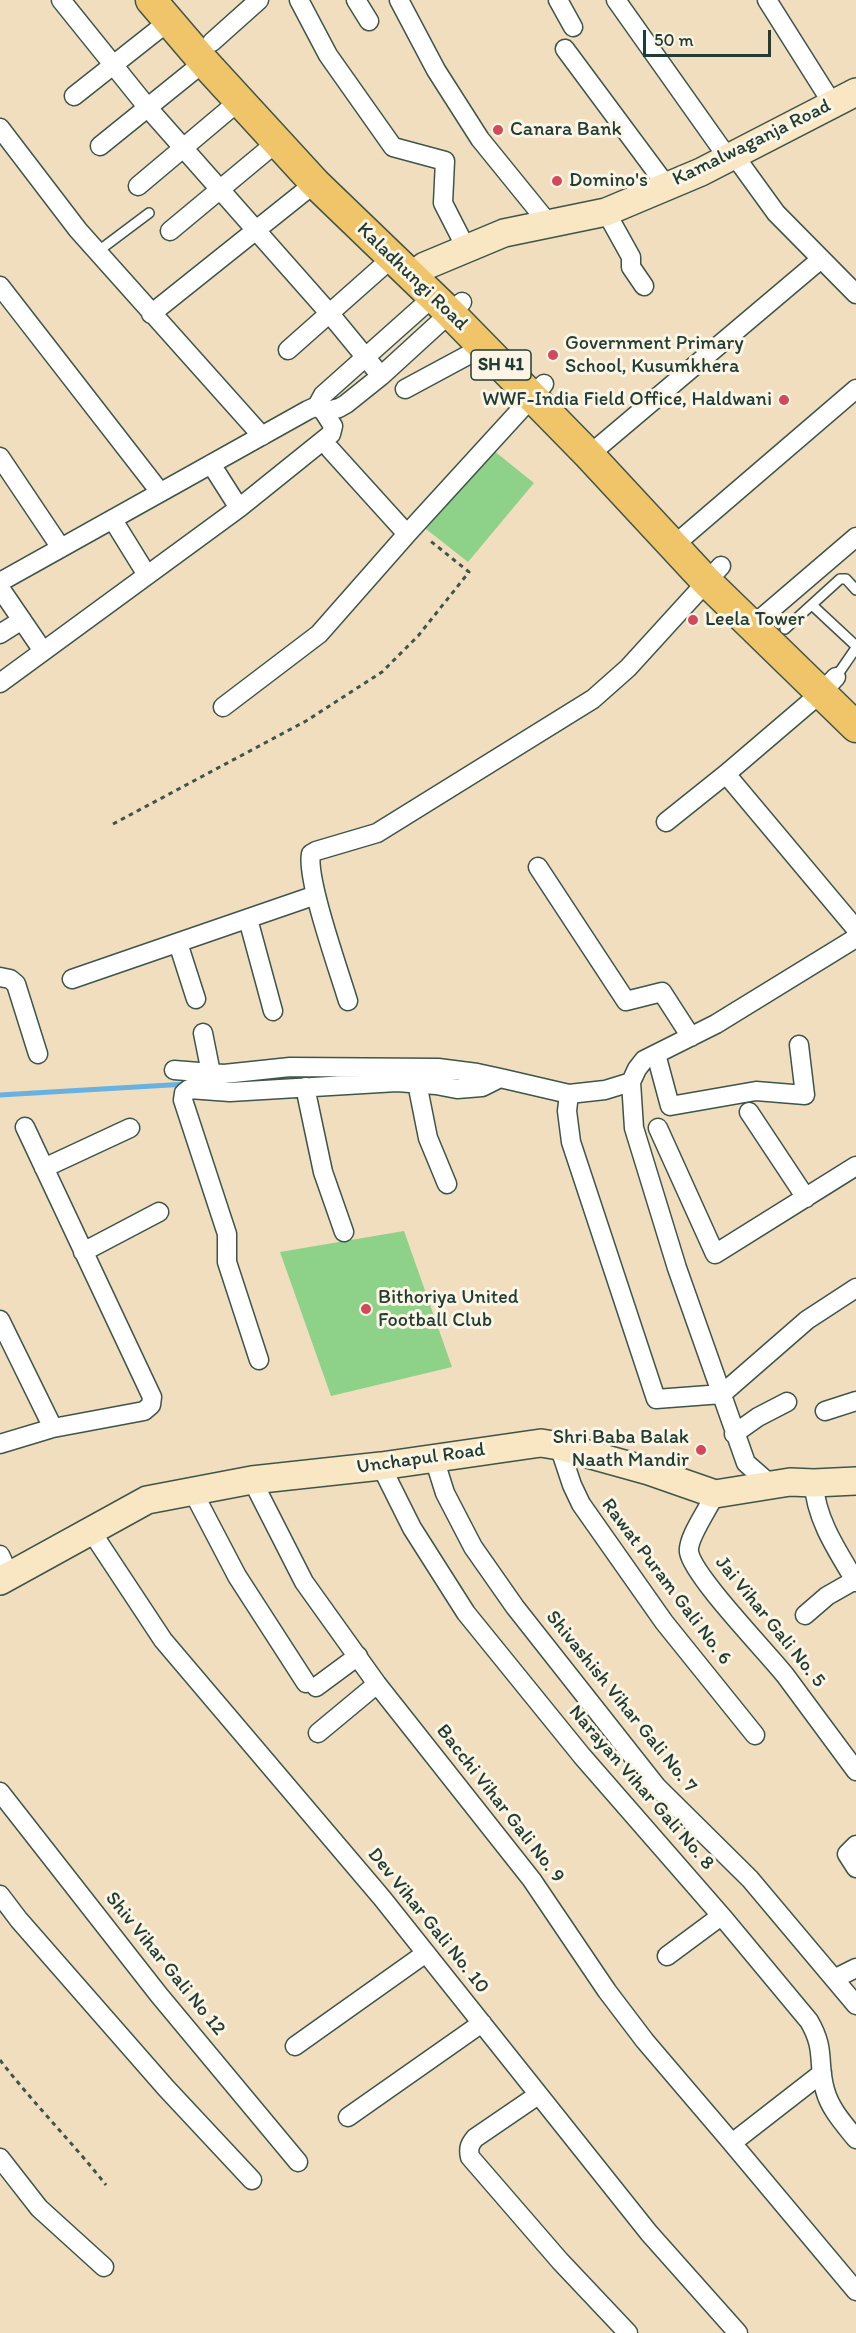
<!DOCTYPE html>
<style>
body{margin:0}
#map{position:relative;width:856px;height:2333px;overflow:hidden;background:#f0debe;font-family:Itim,sans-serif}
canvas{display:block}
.scale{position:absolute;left:643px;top:30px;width:128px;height:27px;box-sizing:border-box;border:3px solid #1f3d34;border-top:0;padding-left:8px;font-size:18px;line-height:21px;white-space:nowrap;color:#1f3d34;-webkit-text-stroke:4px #fcf5e5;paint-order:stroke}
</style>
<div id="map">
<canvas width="856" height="2333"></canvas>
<div class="scale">50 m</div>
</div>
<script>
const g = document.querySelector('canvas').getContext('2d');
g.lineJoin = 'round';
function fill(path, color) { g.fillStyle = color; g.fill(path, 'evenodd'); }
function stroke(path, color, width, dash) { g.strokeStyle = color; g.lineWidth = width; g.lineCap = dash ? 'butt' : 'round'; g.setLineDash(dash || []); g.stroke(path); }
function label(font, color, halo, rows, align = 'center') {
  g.font = font + ' Itim,sans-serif'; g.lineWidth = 6; g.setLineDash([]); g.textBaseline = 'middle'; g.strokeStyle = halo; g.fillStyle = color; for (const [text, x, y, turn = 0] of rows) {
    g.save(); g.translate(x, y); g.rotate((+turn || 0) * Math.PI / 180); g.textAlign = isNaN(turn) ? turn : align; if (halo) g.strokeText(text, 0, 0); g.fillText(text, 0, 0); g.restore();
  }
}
fill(new Path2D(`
 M493,450L534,483L468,562L426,529Z
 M404,1231L452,1367L331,1396L280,1252Z`), '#8ed189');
stroke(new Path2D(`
 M229,1082L283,1080
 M0,1095L187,1084`), '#68b1e0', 5);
const lane = new Path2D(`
 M97,252L149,213
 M812,605L856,646
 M785,629L840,579H846L856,590
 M836,677L856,648`);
const street = new Path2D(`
 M61,0L148,108L330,314L381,376
 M299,0L328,55L393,147L445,161L443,203L466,248
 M356,0L369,21
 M399,0L436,70L480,139L549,224
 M558,0L573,27
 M616,0L728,158
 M767,0L832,103
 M212,42L259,0
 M565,49L666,185
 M74,96L169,21
 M0,128L78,230L262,436
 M100,146L204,62
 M734,155L776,213L856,294
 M138,186L239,101
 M606,212L631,257V267L644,286
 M170,231L277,142
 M0,286L160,492
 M151,314L315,183
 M288,350L393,257
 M405,389L483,347
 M317,406L323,395L433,297
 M330,449L407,534
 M589,455L821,259
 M0,457L61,548
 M211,464L239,508
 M113,520L147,575
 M673,546L856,389
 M0,582L308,410L317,406L324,412L339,408L346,404L381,376L462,302
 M0,588L43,651
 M752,626L856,537
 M0,634L22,620
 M0,683L239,508L331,434L333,426L324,412
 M223,707L319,634L407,534L544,384
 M726,774L856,929
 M666,822L726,774L822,692L836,677
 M538,867L626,1001L662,992L691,1037
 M248,919L273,1011
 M178,943L196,999
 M0,977L10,979L16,984L38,1054
 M72,979L316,895
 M348,1001C339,971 306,879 311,854L316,851L377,833L593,699L628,668L721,566
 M203,1033L211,1073
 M656,1054L670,1106L756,1091L805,1095L799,1045
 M174,1070L224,1074L290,1067L438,1068L477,1073L500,1078
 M631,1082L634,1128L677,1268L746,1463L770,1484
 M417,1083L428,1138L447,1184
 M305,1087L323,1172L344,1232
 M569,1094L567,1111L571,1142L656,1399L722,1394L807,1320L856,1288
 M749,1112L806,1198
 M658,1128L715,1254L856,1166
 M44,1168L130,1128
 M83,1252L159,1212
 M0,1320L53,1428
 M259,1360L227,1262V1234L183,1100L184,1093L189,1089L230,1092L397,1082L436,1085L457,1089L482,1087L500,1078L569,1094L605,1090L631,1082L637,1069L644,1060L716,1024L856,938
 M825,1411L856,1401
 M734,1434L758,1417L787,1402
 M0,1444L53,1428L144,1411L151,1405L152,1397L25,1127
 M559,1446L572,1485L581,1504L664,1622L755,1735
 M434,1458L445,1493L473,1547L515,1607L657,1787L750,1879L856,2005
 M381,1466L412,1528L466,1613L582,1756L725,1920L809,2021C826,2050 817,2062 825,2090C830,2109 844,2124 856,2139
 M252,1480L304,1582L377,1684L532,1880L607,1991L645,2041L732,2143
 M814,1483C815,1518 838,1552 856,1582
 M192,1490L237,1576L306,1683
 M715,1494C709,1508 687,1538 689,1552C693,1576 766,1651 785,1675C809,1707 832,1739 856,1771
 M91,1531L163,1640L382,1898L649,2233L738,2333
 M0,1555L9,1575
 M805,1615L827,1596L855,1580
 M316,1687L358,1656
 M318,1733L377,1684
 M0,1792L159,1995L298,2162
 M856,1845L847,1854L856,1868
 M0,1895L19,1920L166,2088L252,2180
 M667,1956L721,1916
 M834,1979L856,1968
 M295,2046L426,1953
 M822,2073L732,2143L856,2291
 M538,2095L475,2138C470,2144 468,2148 470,2157L560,2261L628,2333
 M348,2117L482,2023
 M0,2158L39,2208L104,2267`);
const secondary = new Path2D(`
 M412,276L425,266L504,233L606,212L701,172L856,92
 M0,1581L147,1500L252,1480L381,1466L541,1443L559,1446L649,1471L715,1494L790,1482L814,1483L856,1481`);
const primary = new Path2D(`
 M151,0L204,62L315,183L450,313L589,455L706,581L856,727`);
stroke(lane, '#3e5549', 12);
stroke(street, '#3e5549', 21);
stroke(secondary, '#3e5549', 30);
stroke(primary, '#3e5549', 33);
stroke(new Path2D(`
 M113,824L306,721L382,672L418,636L469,572L428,539
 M0,2060C33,2103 72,2142 106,2185`), '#3e5549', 3, [4.5, 4.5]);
stroke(lane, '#fff', 9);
stroke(street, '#fff', 18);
stroke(secondary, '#f9e7c3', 27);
stroke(primary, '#f0c469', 30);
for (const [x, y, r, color] of [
 [498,130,6,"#d1495b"],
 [557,181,6,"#d1495b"],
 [553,355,6,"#d1495b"],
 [784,400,6,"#d1495b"],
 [693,620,6,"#d1495b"],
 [366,1309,6,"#d1495b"],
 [701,1450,6,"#d1495b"]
]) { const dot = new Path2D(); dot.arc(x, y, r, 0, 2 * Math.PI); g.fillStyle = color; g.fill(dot); stroke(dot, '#fcf5e5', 2); }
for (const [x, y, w] of [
 [501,365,60]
]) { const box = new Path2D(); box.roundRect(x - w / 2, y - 15, w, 30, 4.5); g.fillStyle = '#fcf5e5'; g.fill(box); stroke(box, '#1f3d34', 1.5); }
label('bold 18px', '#1f3d34', null, [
 ["SH 41",501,365]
]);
label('20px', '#1f3d34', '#fcf5e5', [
 ["Canara Bank",510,130],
 ["Domino's",569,181],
 ["Government Primary",565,344],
 ["School, Kusumkhera",565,367],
 ["WWF-India Field Office, Haldwani",772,400,"right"],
 ["Leela Tower",705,620],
 ["Bithoriya United",378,1298],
 ["Football Club",378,1321],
 ["Shri Baba Balak",689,1438,"right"],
 ["Naath Mandir",689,1461,"right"]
], 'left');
label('20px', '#1f3d34', '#fcf5e5', [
 ["Kamalwaganja Road",752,143,-26],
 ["Kaladhungi Road",412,277,44],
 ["Unchapul Road",421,1459,-8],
 ["Rawat Puram Gali No. 6",666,1582,53],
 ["Jai Vihar Gali No. 5",770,1622,51],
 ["Shivashish Vihar Gali No. 7",621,1702,51],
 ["Narayan Vihar Gali No. 8",641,1788,49],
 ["Bacchi Vihar Gali No. 9",500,1804,52],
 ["Dev Vihar Gali No. 10",428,1921,51],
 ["Shiv Vihar Gali No 12",165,1964,51]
]);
</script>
